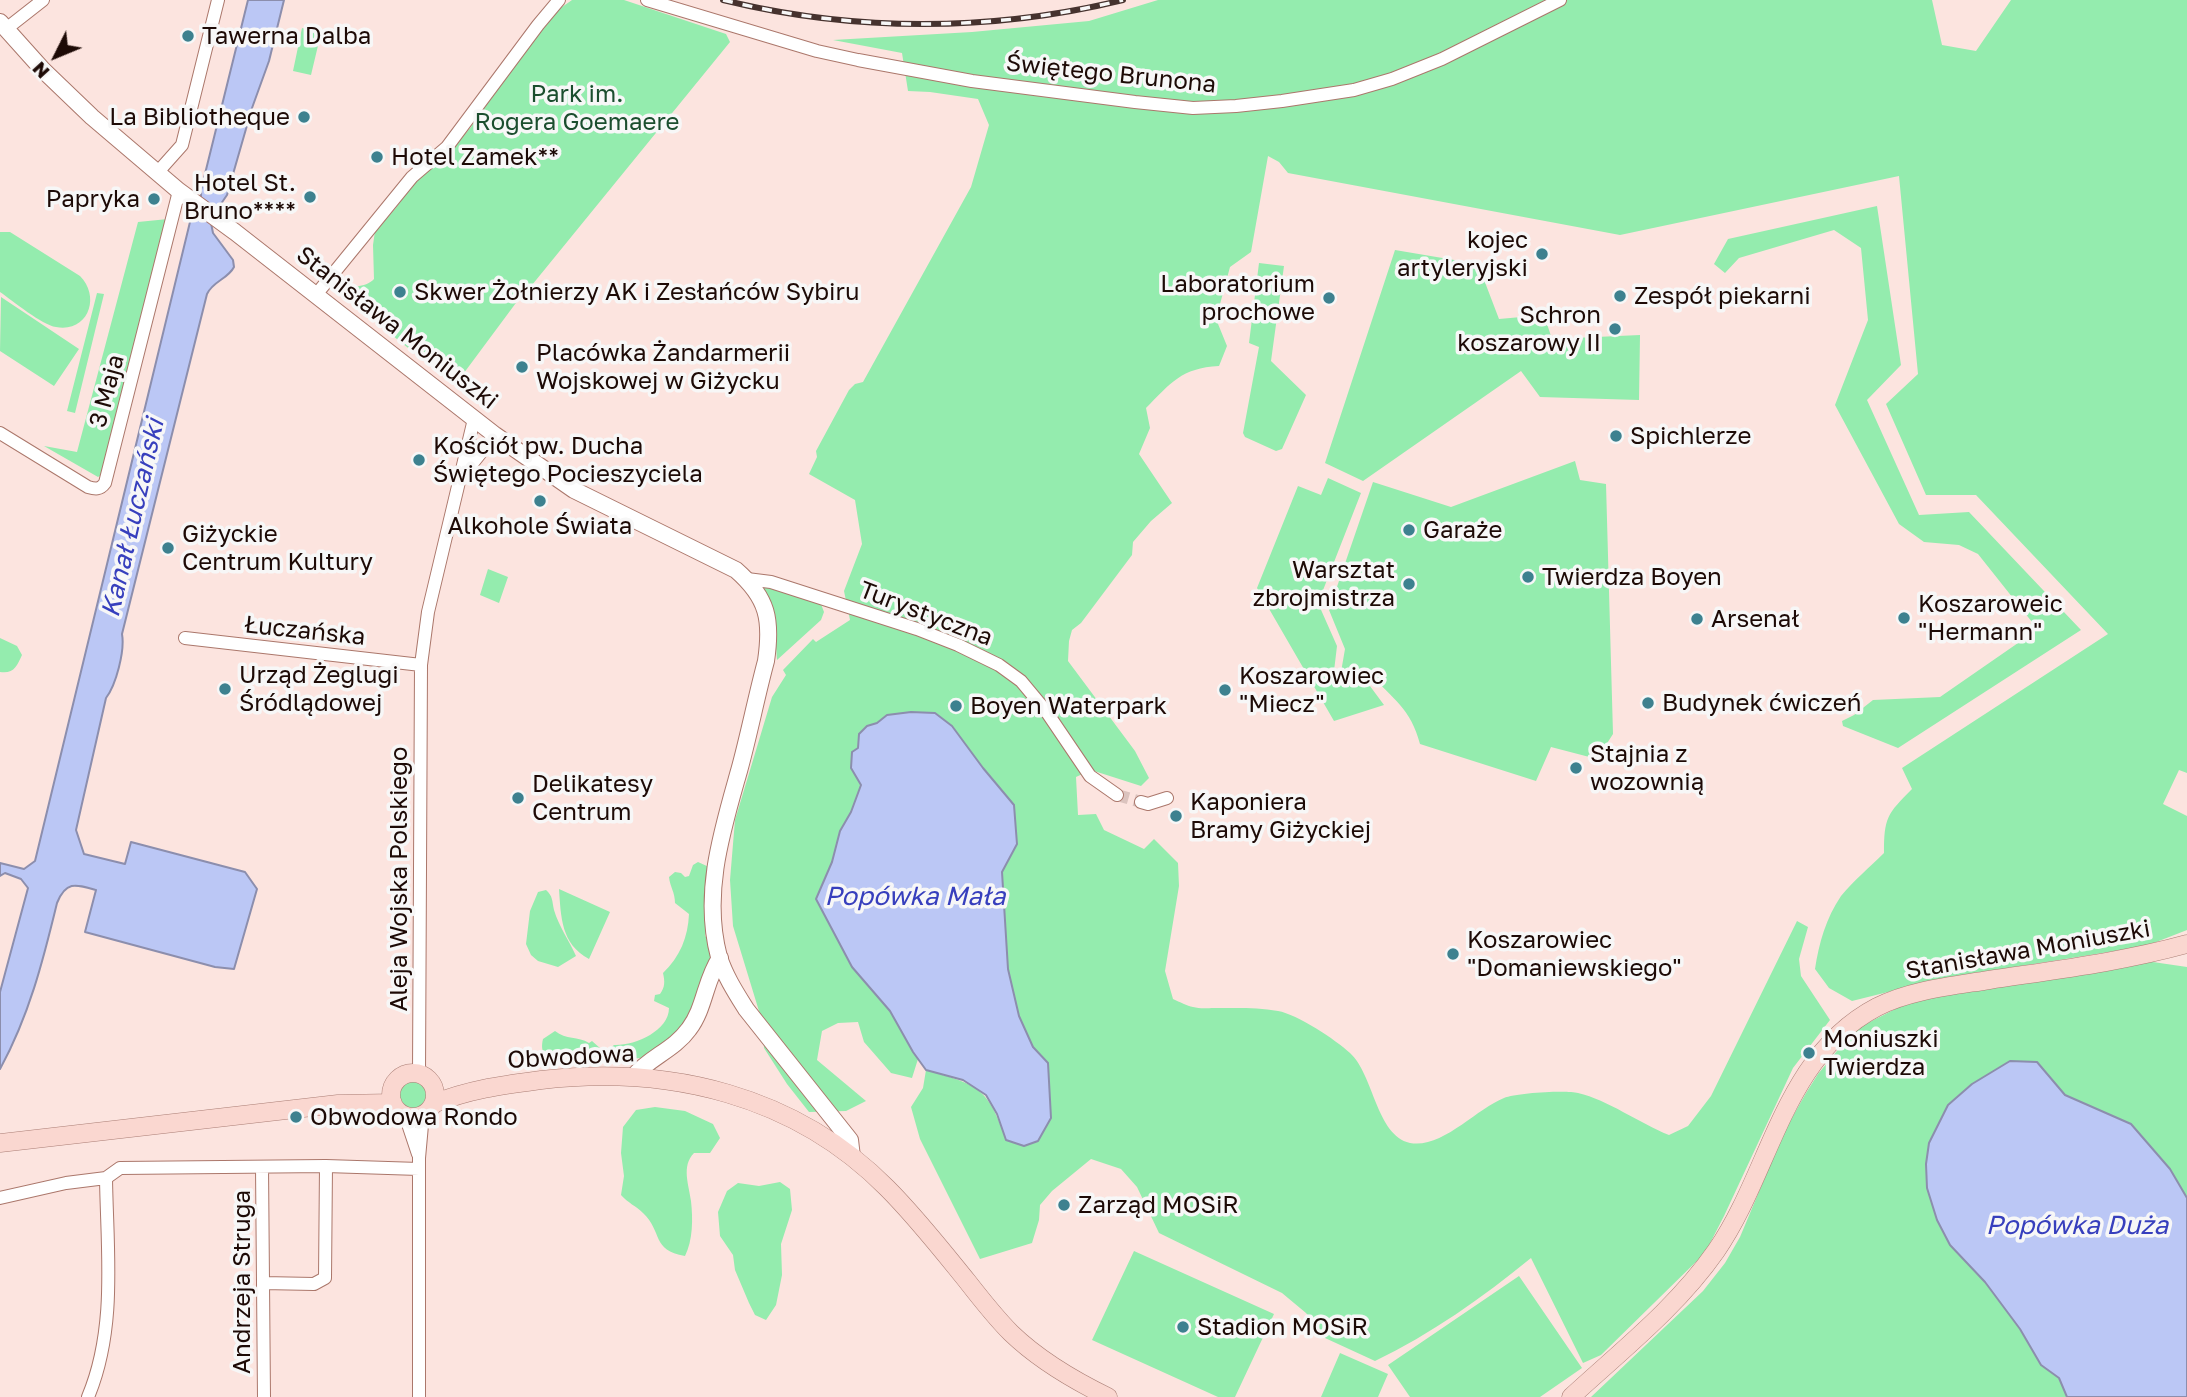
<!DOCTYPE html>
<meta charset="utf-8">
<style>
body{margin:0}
#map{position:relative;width:2187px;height:1397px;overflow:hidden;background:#fce4df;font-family:"Golos Text",sans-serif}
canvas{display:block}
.north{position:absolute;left:21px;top:21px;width:70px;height:70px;-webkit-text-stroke:5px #f7f7f7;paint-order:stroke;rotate:227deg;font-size:19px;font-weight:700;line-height:28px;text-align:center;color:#1d0a06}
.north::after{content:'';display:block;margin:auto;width:24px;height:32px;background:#1d0a06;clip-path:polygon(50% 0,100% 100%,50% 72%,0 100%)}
</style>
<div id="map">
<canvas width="2187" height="1397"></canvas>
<div class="north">N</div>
</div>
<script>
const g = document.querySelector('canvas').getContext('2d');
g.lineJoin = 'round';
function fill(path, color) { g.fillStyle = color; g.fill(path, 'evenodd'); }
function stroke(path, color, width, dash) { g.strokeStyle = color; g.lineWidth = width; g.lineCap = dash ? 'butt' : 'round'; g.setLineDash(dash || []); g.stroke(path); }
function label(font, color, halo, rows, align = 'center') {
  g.font = font + ' "Golos Text",sans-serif'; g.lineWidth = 7; g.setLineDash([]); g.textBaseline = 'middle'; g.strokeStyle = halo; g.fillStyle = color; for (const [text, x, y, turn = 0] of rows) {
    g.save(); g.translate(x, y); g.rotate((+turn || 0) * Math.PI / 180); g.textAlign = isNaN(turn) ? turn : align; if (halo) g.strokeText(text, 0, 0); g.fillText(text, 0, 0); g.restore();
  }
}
fill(new Path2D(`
 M572,0H624L726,34L730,42L532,285L530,284L455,385L340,294C349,284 365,289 374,279L373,245L375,231L395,209L418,178L448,154L471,127L488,99L555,12Z
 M1158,0H1932L1942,45L1976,51L2011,0H2187V773L2179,770L2163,804L2187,816V930L2146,946L1940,979L1852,1001L1829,988L1815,969C1819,943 1826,918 1841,896C1853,881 1870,867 1884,853C1884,818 1887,814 1912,789L1902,768L2108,634L1976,495H1926L1886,404L1918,374L1899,176L1620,235L1288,173L1279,162L1268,156L1251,252L1230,267L1216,319L1227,346L1219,366C1181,368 1171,383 1146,408L1150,428L1139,454L1172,503L1151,521L1133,542L1132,555L1081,623L1072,630L1069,641L1068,661L1135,751L1149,778L1141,786L1091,770L1076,777L1078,815L1096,814L1104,830L1144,849L1154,839L1178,863L1179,886L1165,971L1173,999C1180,1002 1187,1006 1193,1007C1200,1009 1208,1008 1214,1008C1235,1008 1257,1007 1278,1011C1297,1014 1336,1040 1350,1053C1374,1075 1376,1135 1410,1143C1442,1149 1476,1109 1504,1098C1516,1093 1566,1090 1578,1093C1608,1100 1639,1123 1669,1135L1688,1126L1711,1096L1797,921L1808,927L1799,959L1801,976L1830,1020L1793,1068L1724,1216L1705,1253L1601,1355L1583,1363L1531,1258C1482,1298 1431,1334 1375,1361L1325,1338L1306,1313L1282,1293L1159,1233L1137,1187L1121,1169L1091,1159L1052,1191L1040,1205L1039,1220L1032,1243L980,1259L920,1139L911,1107L923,1088L926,1070C978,1085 988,1087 1006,1140L1024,1146L1038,1141L1051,1118L1048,1063L1033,1047L1019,1016L1008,969L1002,872L1017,844L1014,805L983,768L887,715L877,724L867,726L862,785L851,812L840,831L832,862L852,967L890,1011L918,1059L912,1078L891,1073L864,1042L858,1022L838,1023L822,1031L817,1060L866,1101L846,1111L809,1112L787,1084L764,1048L762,1021L733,926L730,880L735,820L772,697L786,675L783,670L813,639L816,642L850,620L844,591L862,544L855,500L809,474L817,457L816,451L849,390L855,384L863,382L971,187L989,125L978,99L930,92L908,91L902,53L833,40L972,32L1089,21Z
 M302,28L321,33L311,75L293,71Z
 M1877,206L1901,365L1867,400L1919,515L1969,512L2081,630L1898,748L1843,726L1842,721L1854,715L1873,700L1940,697L2018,643L2032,622L1978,554L1959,545L1924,542L1899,524L1835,405L1868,320L1861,248L1834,230L1739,258L1725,273L1714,264L1728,239Z
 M168,219L101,475L98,477L44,446L77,452L138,222Z
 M0,232H10L80,276C101,297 88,333 56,327C42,325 13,301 0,292Z
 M1395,250L1478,264L1499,319L1544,315L1552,339L1640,335L1639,400L1540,397L1521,371L1363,481L1325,463Z
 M1259,263L1284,266L1271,361L1306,395L1282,449L1276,451L1245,437L1243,433L1259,347L1249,343Z
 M97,293L104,294L75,413L67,411Z
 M1,297L79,349L54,386L0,351Z
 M1575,461L1580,480L1606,484L1613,734L1597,759L1551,747L1536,781L1420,744C1411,709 1393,699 1370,674L1353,681L1341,672L1345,649L1329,610L1373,482L1451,507Z
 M1328,478L1361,493L1318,603L1337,646L1334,671L1353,686L1367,682L1384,705L1334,721L1257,588L1298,486L1321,495Z
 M488,569L508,577L499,603L480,595Z
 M765,586L821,604L824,612L821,620L777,660L774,617L763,588Z
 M0,638L17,646L22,655C17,666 14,674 0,672Z
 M698,862L709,867L710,916L705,935L713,954L690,1017L675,1035L643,1058L620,1059L614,1063L607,1060L608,1050L614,1045C634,1046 669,1031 669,1008L654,1001L655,995L660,994C665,987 665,982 663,973C680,957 688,937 689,914L675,903C675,892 670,887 669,877L675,872L681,873L685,877L689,876L693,865Z
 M559,889L610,912L589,959C561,944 561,917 559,889Z
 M546,890C553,896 552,901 554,910C559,927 569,940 576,956L558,967L538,961L531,955L526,944L530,911L538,892Z
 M2146,961L2187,967V1198L2131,1124L2065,1095L2037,1062L1950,1245L1985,1282L2020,1329L2041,1365L2059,1378L2067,1397H1591L1703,1291L1725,1263L1740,1237L1784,1132L1806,1093L1818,1074L1841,1046L1860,1027L1909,1002Z
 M555,1031C566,1040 578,1036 589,1043L592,1041L601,1049L597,1056C588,1058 582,1055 574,1055C561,1055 537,1064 543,1039Z
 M399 1095a14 14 0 1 1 28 0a14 14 0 1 1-28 0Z
 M655,1107L685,1111L713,1124L720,1138L710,1153H694C681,1166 689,1185 691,1201C693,1219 693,1240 685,1256C651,1250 663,1232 643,1213C636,1206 628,1203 621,1195L624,1176L621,1153L623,1127L636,1110Z
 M780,1182L790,1189L792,1210L781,1244L782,1275L776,1305L766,1320L755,1315L749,1303L735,1270L733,1255L720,1236L718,1212L727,1191L738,1183L759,1186Z
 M1134,1251L1274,1314L1235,1397H1218L1092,1340Z
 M1519,1276L1582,1368L1540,1397H1410L1388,1365Z
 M1340,1353L1388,1374L1378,1397H1321Z`), '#94ecae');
const water = new Path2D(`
 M248,0H284L269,61L252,108L227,195L216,211L211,223L213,233L233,260L234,267C228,279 213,281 207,294L122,634C125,651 116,685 106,698L76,830L84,854L125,864L131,842L245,872L257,889L234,969L215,967L85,932L96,890C75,884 66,881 57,903C43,961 29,1016 0,1069V992L28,888L21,879L5,873L0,876V863L24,869L35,861L190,222C198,212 202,203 201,190Z
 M911,712L935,713L952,726L983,768L1014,805L1017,844L1002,872L1008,969L1019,1016L1033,1047L1048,1063L1051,1118L1038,1141L1024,1146L1006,1140L997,1114L986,1095L963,1080L926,1070L913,1052L890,1011L852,967L816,899L832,862L840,831L851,812L861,785L851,768L852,752L858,748L859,734L867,726L877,723L887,715Z
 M2010,1061L2037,1062L2065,1095L2131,1124L2170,1169L2187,1198V1397H2067L2059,1378L2041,1365L2020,1329L1985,1282L1950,1245L1937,1220L1927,1188L1926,1164L1929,1143L1948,1105L1972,1084Z`);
fill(water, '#bbc7f5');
stroke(water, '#8c8ead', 2);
stroke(new Path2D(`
 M1117,795L1141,802`), '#dbc3be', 12, [12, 6]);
const street = new Path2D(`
 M647,0L817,51L858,60L972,81L1135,102L1193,108L1236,106L1282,101L1354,90L1392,79L1442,59L1560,0
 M6,29L43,0
 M157,173L182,145L218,0
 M315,296L412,177L447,147L538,25L559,0
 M0,433L88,487C95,489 100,490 105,483L179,191
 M460,479L495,435
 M747,579L771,582L917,629L958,645L999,665L1021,681L1046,711L1090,776L1117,795
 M185,638L421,665
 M1141,802L1148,804L1167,798
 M419,1073L421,665L428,612L474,419
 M405,1115L418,1154
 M262,1167L264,1397
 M0,1198L66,1183L106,1178L120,1168L326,1166L419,1169
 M263,1283L314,1284L325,1278L326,1166
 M88,1397C117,1328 107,1251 106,1178
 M419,1397V1158L423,1114`);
const secondary = new Path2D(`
 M0,22L43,70L92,117L179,191L235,232L495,435L574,490L736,570C768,598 772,620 766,661C756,698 749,735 739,771C722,831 702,894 719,957C725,976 736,993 746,1009L850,1140L852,1157
 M634,1076C650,1057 674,1050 689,1029C705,1008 705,980 720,958`);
const primary = new Path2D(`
 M391 1095a22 22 0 1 1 44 0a22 22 0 1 1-44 0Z
 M433,1104C470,1089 503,1085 541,1080C669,1065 795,1095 887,1188C916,1217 941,1249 967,1281C981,1299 995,1317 1011,1333C1039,1360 1073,1380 1108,1397
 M0,1143L338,1104L393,1103
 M1571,1397C1621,1351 1677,1307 1716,1251C1771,1172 1783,1056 1877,1007C1911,990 1952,986 1989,980C2055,970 2122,962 2187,944`);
stroke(street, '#ab776b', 14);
stroke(secondary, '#ab776b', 18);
stroke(primary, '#aa7e75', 19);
stroke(street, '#fff', 12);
stroke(secondary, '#fff', 16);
stroke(primary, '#fad7d0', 18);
const rail = new Path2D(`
 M723,0C854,32 991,32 1123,0`);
stroke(rail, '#46322e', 6);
stroke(rail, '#f7f7f7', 3.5, [10]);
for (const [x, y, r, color] of [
 [188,36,7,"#3d818f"],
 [304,117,7,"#3d818f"],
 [377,157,7,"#3d818f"],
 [310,197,7,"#3d818f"],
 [154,199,7,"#3d818f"],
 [1542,254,7,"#3d818f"],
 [400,292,7,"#3d818f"],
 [1620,296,7,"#3d818f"],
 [1329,298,7,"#3d818f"],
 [1615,329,7,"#3d818f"],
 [522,367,7,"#3d818f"],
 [1616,436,7,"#3d818f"],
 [419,460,7,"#3d818f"],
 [540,501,7,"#3d818f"],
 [1409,530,7,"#3d818f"],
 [168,548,7,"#3d818f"],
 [1528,577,7,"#3d818f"],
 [1409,584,7,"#3d818f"],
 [1904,618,7,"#3d818f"],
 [1697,619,7,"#3d818f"],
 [225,689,7,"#3d818f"],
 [1225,690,7,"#3d818f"],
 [1648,703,7,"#3d818f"],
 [956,706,7,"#3d818f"],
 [1576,768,7,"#3d818f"],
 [518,798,7,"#3d818f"],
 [1176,816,7,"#3d818f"],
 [1453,954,7,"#3d818f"],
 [1809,1053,7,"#3d818f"],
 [296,1117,7,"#3d818f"],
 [1064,1205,7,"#3d818f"],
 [1183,1327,7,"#3d818f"]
]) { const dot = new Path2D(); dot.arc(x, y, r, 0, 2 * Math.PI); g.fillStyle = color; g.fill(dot); stroke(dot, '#f7f7f7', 2.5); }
label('24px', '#1d0a06', '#f7f7f7', [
 ["Tawerna Dalba",202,36],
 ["La Bibliotheque",290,117,"right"],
 ["Hotel Zamek**",391,157],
 ["Hotel St.",296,183,"right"],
 ["Bruno****",296,211,"right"],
 ["Papryka",140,199,"right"],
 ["kojec",1528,240,"right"],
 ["artyleryjski",1528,268,"right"],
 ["Laboratorium",1315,284,"right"],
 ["prochowe",1315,312,"right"],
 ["Skwer Żołnierzy AK i Zesłańców Sybiru",414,292],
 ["Zespół piekarni",1634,296],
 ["Schron",1601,315,"right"],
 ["koszarowy II",1601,343,"right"],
 ["Placówka Żandarmerii",536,353],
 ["Wojskowej w Giżycku",536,381],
 ["Spichlerze",1630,436],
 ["Kościół pw. Ducha",433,446],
 ["Świętego Pocieszyciela",433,474],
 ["Alkohole Świata",540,526,"center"],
 ["Garaże",1423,530],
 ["Giżyckie",182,534],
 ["Centrum Kultury",182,562],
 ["Warsztat",1395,570,"right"],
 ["zbrojmistrza",1395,598,"right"],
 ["Twierdza Boyen",1542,577],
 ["Koszaroweic",1918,604],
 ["\"Hermann\"",1918,632],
 ["Arsenał",1711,619],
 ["Urząd Żeglugi",239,675],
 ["Śródlądowej",239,703],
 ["Koszarowiec",1239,676],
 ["\"Miecz\"",1239,704],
 ["Budynek ćwiczeń",1662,703],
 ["Boyen Waterpark",970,706],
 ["Stajnia z",1590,754],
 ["wozownią",1590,782],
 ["Delikatesy",532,784],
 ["Centrum",532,812],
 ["Kaponiera",1190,802],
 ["Bramy Giżyckiej",1190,830],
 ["Koszarowiec",1467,940],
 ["\"Domaniewskiego\"",1467,968],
 ["Moniuszki",1823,1039],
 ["Twierdza",1823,1067],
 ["Obwodowa Rondo",310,1117],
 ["Zarząd MOSiR",1078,1205],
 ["Stadion MOSiR",1197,1327]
], 'left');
label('24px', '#1d0a06', '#f7f7f7', [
 ["Świętego Brunona",1111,74,6],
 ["Stanisława Moniuszki",397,328,38],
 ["3 Maja",107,391,-75],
 ["Turystyczna",926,614,21],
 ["Łuczańska",305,631,6],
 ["Aleja Wojska Polskiego",399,879,-90],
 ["Stanisława Moniuszki",2028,950,-10],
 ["Obwodowa",571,1057,-3],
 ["Andrzeja Struga",242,1282,-90]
]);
label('24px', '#1b4e2e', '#f7f7f7', [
 ["Park im.",577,94],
 ["Rogera Goemaere",577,122]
]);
label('italic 26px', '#373fbd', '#f7f7f7', [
 ["Kanał Łuczański",133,518,-77],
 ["Popówka Mała",915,897],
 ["Popówka Duża",2077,1226]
]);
</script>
